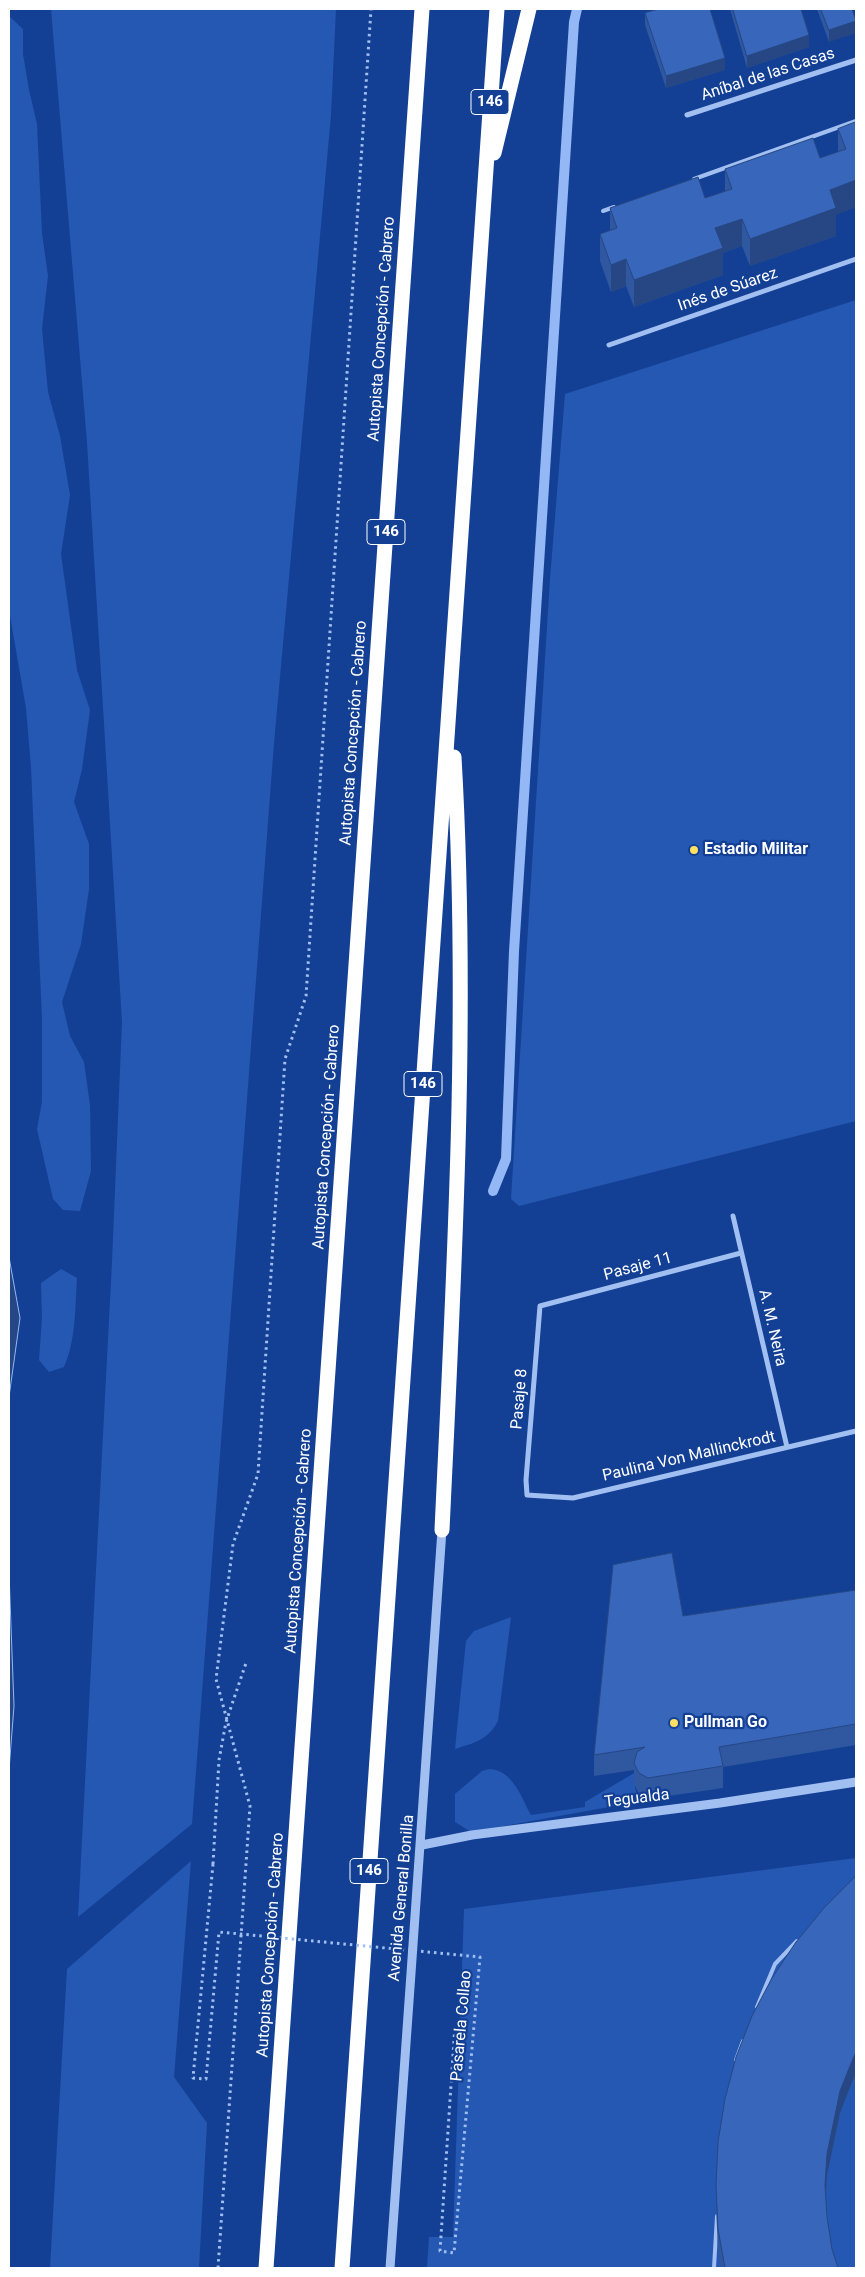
<!DOCTYPE html>
<meta charset="utf-8">
<style>
body{margin:0}
#map{position:relative;width:865px;height:2277px;overflow:hidden;background:#134094;font-family:Roboto,sans-serif}
canvas{display:block}
.frame{position:absolute;inset:0;border:10px solid #fff;pointer-events:none}
</style>
<div id="map">
<canvas width="865" height="2277"></canvas>
<div class="frame"></div>
</div>
<script>
const g = document.querySelector('canvas').getContext('2d');
g.lineJoin = 'round';
function fill(path, color) { g.fillStyle = color; g.fill(path, 'evenodd'); }
function stroke(path, color, width, dash) { g.strokeStyle = color; g.lineWidth = width; g.lineCap = dash ? 'butt' : 'round'; g.setLineDash(dash || []); g.stroke(path); }
function label(font, color, halo, rows, align = 'center') {
  g.font = font + ' Roboto,sans-serif'; g.lineWidth = 4.5; g.setLineDash([]); g.textBaseline = 'middle'; g.strokeStyle = halo; g.fillStyle = color; for (const [text, x, y, turn = 0] of rows) {
    g.save(); g.translate(x, y); g.rotate((+turn || 0) * Math.PI / 180); g.textAlign = isNaN(turn) ? turn : align; if (halo) g.strokeText(text, 0, 0); g.fillText(text, 0, 0); g.restore();
  }
}
fill(new Path2D(`
 M51,9H336L331,115L274,743L192,1824L78,1917L112,1262L122,1022L87,442Z
 M9,16L23,29V54L29,90L37,124L42,233L48,276L42,329L48,392L60,436L70,495L61,554L77,670L90,710L82,769L74,802L89,844V889L81,944L62,1002L70,1036L84,1062L90,1105L91,1171L80,1211L63,1210L53,1199L37,1129L42,1102V1019L31,767L26,708L9,610Z
 M856,300V1121L519,1206L511,1199L550,579L565,394Z
 M61,1269L77,1278C75,1307 76,1340 64,1367L49,1372L39,1360L42,1318L41,1283Z
 M511,1617L498,1721C488,1740 474,1743 455,1749L466,1641L474,1631Z
 M489,1769C513,1770 521,1797 531,1815L585,1807V1802L641,1769C632,1783 631,1799 653,1799L471,1832L455,1822V1794L482,1771Z
 M856,1858V2268H427L429,2237H453L464,1909Z
 M191,1861L174,2077L207,2123L199,2268H50L67,1969Z`), '#2558b3');
const water = new Path2D(`
 M9,1257L20,1318L9,1397Z
 M9,1573L14,1706L9,1770Z`);
fill(water, '#264786');
stroke(water, '#94b8f5', 1);
stroke(new Path2D(`
 M493,1191L506,1159L514,951L574,22L577,9`), '#94b8f5', 10);
stroke(new Path2D(`
 M213,1864L219,1760L226,1722L246,1663
 M218,2268L250,1806L216,1679L233,1544L258,1474L285,1059L306,996L371,9`), '#a2bff2', 3, [2.5, 4]);
stroke(new Path2D(`
 M694,179L856,121
 M603,211L614,207
 M757,2007L775,1964L797,1941
 M736,2060L743,2041
 M714,2268L717,2216`), '#a2bff2', 4);
stroke(new Path2D(`
 M687,115L856,60
 M609,345L856,259
 M733,1216L787,1447
 M741,1253L540,1306L526,1480L527,1495L573,1498L856,1431`), '#a2bff2', 5);
stroke(new Path2D(`
 M422,1845L472,1835L720,1803L856,1782
 M390,2268C407,2022 426,1776 442,1530`), '#a2bff2', 9);
stroke(new Path2D(`
 M494,153L529,9
 M442,1530C454,1273 469,1015 454,757
 M266,2268L422,9
 M342,2268L497,9`), '#fff', 15);
stroke(new Path2D(`
 M213,1864L193,2078L206,2079L219,1932L480,1957L454,2253L440,2251L455,2025`), '#a2bff2', 3, [2.5, 4]);
fill(new Path2D(`
 M730,9H801L809,47L747,68Z
 M817,9H852L829,42Z
 M645,13L725,70L666,88L645,25Z
 M856,122L836,215V236L750,266L742,246L723,253V275L634,307L626,286L611,292L600,261V234L610,231V208L705,198L725,191V169L820,158L838,152V129Z
 M856,1590V1745L723,1767V1788L648,1799L639,1794L634,1784V1770L594,1776V1755L683,1616Z
 M856,1876V2074L852,2082L840,2113L827,2175L826,2194L827,2217L832,2249L838,2268H721L718,2250L716,2207V2185Z`), '#2f58a1');
fill(new Path2D(`
 M856,21V33L829,42V30Z
 M809,35V47L747,68V56Z
 M725,58V70L666,88V76Z
 M856,180V207L836,215V236L750,266V239L830,190Z
 M742,219V246L723,253V275L634,307V280L715,228Z
 M626,259V286L611,292V265Z
 M856,2052V2074L852,2082L840,2113L827,2175L825,2206V2185L827,2154L840,2091L852,2061Z`), '#264783');
const building = new Path2D(`
 M659,9H710L725,58L666,76L645,13Z
 M733,9H801L809,35L747,56Z
 M821,9H852L856,21L829,30Z
 M856,122V180L830,190L836,208L750,239L742,219L715,228L723,248L634,280L626,259L611,265L600,234L617,228L610,208L698,177L705,198L732,189L725,169L813,138L820,158L846,149L838,129Z
 M672,1553L683,1616L856,1590V1724L719,1747L723,1766L648,1778L639,1773L634,1763L637,1752L645,1747L594,1755L613,1565Z
 M856,1876V2052L852,2061L840,2091L827,2154L825,2185L827,2217L832,2249L838,2268H725L718,2229L716,2185L718,2142L725,2099L736,2057L752,2016L772,1978L796,1942L824,1908Z`);
fill(building, '#3766bb');
stroke(building, '#264783', 1);
for (const [x, y, r, color] of [
 [694,850,5,"#ffe063"],
 [674,1723,5,"#ffe063"]
]) { const dot = new Path2D(); dot.arc(x, y, r, 0, 2 * Math.PI); g.fillStyle = color; g.fill(dot); stroke(dot, '#134094', 2); }
for (const [x, y, w] of [
 [490,102,38],
 [386,532,38],
 [423,1084,38],
 [369,1871,38]
]) { const box = new Path2D(); box.roundRect(x - w / 2, y - 12.5, w, 25, 4); g.fillStyle = '#134094'; g.fill(box); stroke(box, '#fff', 1); }
label('bold 15px', '#fff', null, [
 ["146",490,102],
 ["146",386,532],
 ["146",423,1084],
 ["146",369,1871]
]);
label('16px', '#fff', '#134094', [
 ["Aníbal de las Casas",768,75,-18],
 ["Inés de Súarez",728,290,-19],
 ["Autopista Concepción - Cabrero",382,329,-86],
 ["Autopista Concepción - Cabrero",354,733,-86],
 ["Autopista Concepción - Cabrero",327,1137,-86],
 ["Pasaje 11",638,1267,-15],
 ["A. M. Neira",772,1328,77],
 ["Pasaje 8",520,1399,-85],
 ["Paulina Von Mallinckrodt",689,1457,-13],
 ["Autopista Concepción - Cabrero",299,1541,-86],
 ["Tegualda",637,1799,-7],
 ["Avenida General Bonilla",402,1898,-85],
 ["Autopista Concepción - Cabrero",271,1945,-86],
 ["Pasarela Collao",462,2026,-85]
]);
label('bold 16px', '#fff', '#134094', [
 ["Estadio Militar",704,850],
 ["Pullman Go",684,1723]
], 'left');
</script>
